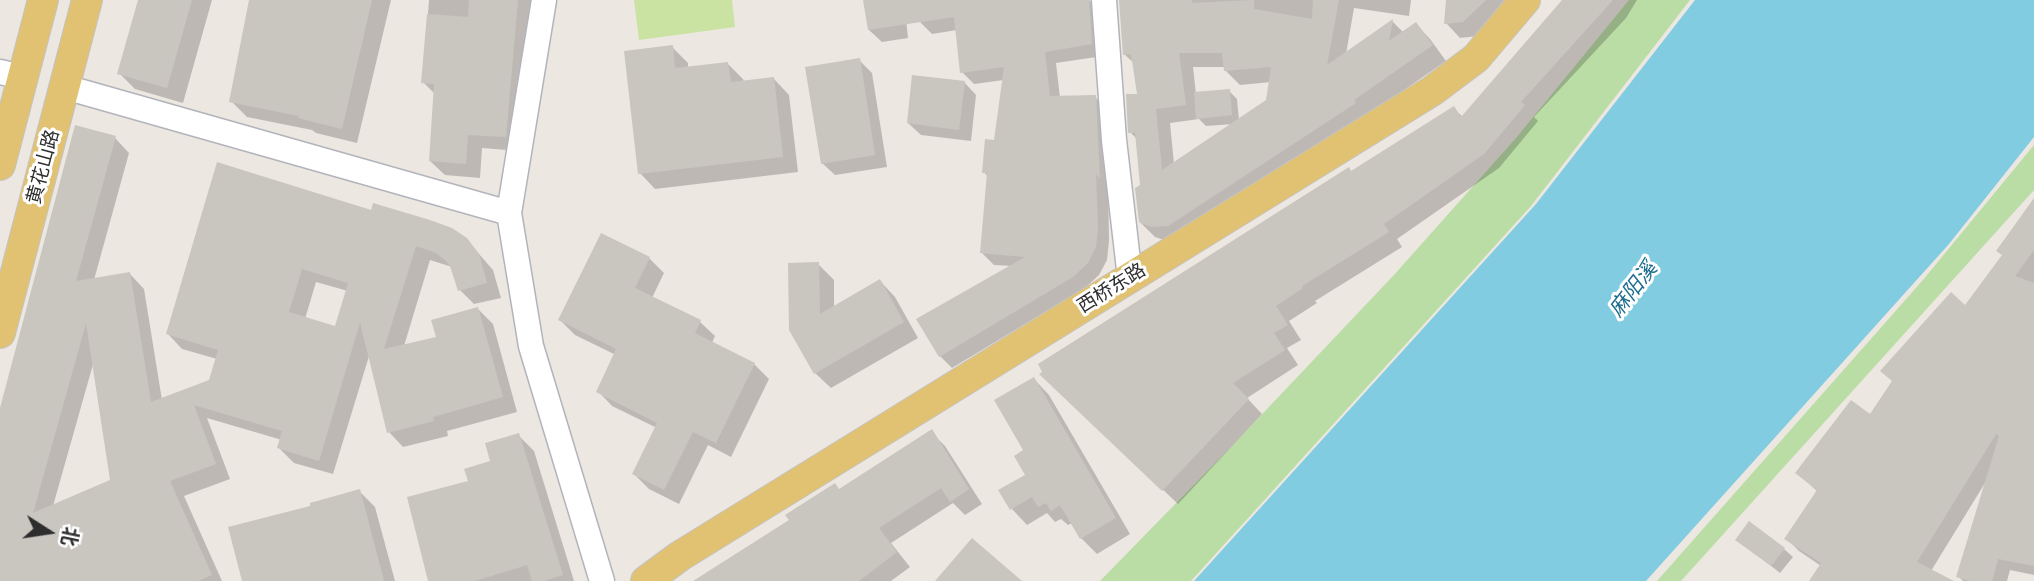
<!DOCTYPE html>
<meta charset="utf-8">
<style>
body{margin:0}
#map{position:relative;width:2034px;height:581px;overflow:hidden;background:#ede7e1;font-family:"Varela Round","Noto Sans SC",sans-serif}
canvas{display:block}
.north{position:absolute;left:14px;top:497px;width:70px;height:70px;-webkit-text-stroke:5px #fff;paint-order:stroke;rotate:102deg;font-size:19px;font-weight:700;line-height:28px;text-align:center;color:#2d2d2d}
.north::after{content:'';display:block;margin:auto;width:24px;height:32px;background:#2d2d2d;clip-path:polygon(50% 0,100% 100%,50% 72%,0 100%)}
</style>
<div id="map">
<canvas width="2034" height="581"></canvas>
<div class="north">北</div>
</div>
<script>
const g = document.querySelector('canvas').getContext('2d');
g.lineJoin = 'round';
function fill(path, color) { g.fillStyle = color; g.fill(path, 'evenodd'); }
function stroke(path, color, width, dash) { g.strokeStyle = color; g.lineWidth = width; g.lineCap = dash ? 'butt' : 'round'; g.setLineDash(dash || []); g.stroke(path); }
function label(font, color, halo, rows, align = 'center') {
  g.font = font + ' "Varela Round","Noto Sans SC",sans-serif'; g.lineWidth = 6; g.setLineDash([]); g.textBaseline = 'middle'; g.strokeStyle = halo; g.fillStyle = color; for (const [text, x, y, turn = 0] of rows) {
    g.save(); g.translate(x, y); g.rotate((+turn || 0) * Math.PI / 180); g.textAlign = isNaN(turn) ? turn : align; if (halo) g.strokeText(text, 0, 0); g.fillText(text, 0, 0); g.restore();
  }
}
fill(new Path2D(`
 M1629,0H1690L1531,206L1191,581H1100L1231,447L1393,276L1516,138Z
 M2034,145V190L1681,581H1657L1923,280Z`), '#badca5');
fill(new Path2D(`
 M634,0H732L735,27L639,40Z`), '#cae2a2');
fill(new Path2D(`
 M1695,0H2034V137L1949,244L1646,581H1194L1536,204Z`), '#82cce1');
fill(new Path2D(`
 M140,0H212L183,103L135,89L119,73Z
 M251,0H391L357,143L316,133L312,130L247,117L231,101Z
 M429,0H533L520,151L482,148L480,178L445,175L430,161L435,94L423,82Z
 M865,0H904L908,38L882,42L869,30Z
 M920,0H1089L1101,12L1103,56L1056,63L1060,98L1095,97L1107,109L1109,241L1107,260L1099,275L1085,288L952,368L940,356L1012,266L994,265L982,253L988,177L984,172L996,142L1004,80L974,84L962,72L957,30L932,34L920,22Z
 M1121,0H1411L1409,16L1354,8L1346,54L1392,21L1404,33L1416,24L1430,39L1446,61L1368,115L1167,241L1155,237L1140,222L1142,185L1137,139L1130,132L1139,95L1135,64L1124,54ZM1193,67H1225V70L1240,85L1271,82L1268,101L1239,120L1237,99L1229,91L1196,94ZM1199,119L1206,126L1234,124L1174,164L1170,123Z
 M1448,0H1515L1478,36L1460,38L1446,23Z
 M1565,0H1637L1626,18L1534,117L1538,121L1499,168L1397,239L1402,247L1315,301L1317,303L1289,321L1301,340L1287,348L1298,365L1247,398L1262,414L1178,504L1056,388L1352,173L1453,108L1463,117Z
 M672,47L688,63V68L728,64L743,79L744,83L774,79L789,95L798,172L655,189L640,173Z
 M859,60L872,73L887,167L835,175L822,163Z
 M964,82L976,95L971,141L921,135L908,123Z
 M115,138L129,153L94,280L130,274L144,289L162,400L210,381L217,359L182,349L168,334L218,164L466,239L493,270L501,298L474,304L460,290L452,267L430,260L404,346L438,338L478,309L493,324L517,412L447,431L448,436L403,447L389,432L370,353L333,474L294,463L279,448L282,440L207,418L230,479L184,496L222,581H0V414ZM316,282L348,291L336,329L305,319ZM94,361L112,481L53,506Z
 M2034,203V575L2010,570L2007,581H1963L1958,576L1985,483L1931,571L1946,581H1817L1821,566L1799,551L1787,539L1818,492L1797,473L1870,417L1966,307L2003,256Z
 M649,258L664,273L652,298L700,322L715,336L712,343L754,364L769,379L731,457L708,445L679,504L649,489L634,474L657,428L612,406L598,391L616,355L575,335L560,320Z
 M818,264L834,280V307L880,281L895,297L918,338L831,388L815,373Z
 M1034,379L1049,395L1130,534L1097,554L1081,538L1072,523L1068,525L1061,519L1055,522L1047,513L1027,525L1012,509L1028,475L1026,451Z
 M931,432L945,446L982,504L965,515L953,503L891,543L910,567L891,581H696Z
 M518,435L534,451L574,581H430L470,483Z
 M359,491L375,507L395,581H244L313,507Z
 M1738,540L1784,549L1793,557L1780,573Z`), '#0003');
fill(new Path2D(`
 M138,0H192L167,88L117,74Z
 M249,0H372L342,129L298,118L299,116L229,102Z
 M469,0H518L506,137L468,135L466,164L429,161L434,84L421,83L427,14L468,17Z
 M863,0H1089L1092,44L1045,52L1050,96L1096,95L1100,179L1096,174L1098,228L1096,247L1088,263L1073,277L939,357L916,319L1025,257L980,253L987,173H982L985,139L994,140L1004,67L960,73L954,17L868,30Z
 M1119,0H1192V3L1254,0V9L1312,19L1313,0H1339L1327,65L1393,19L1389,41L1416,22L1433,45L1354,100L1356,103L1168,226L1151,227L1139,222L1135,188L1140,185L1135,133H1128L1126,94H1137L1131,54L1123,55ZM1179,53H1222L1224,71L1271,67L1266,100L1162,170L1156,109L1186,105Z
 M1446,0H1486L1463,22L1444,24Z
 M1562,0H1613L1521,102L1525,105L1484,154L1384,224L1389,232L1302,286L1303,288L1276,306L1288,325L1274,333L1285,350L1233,383L1249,399L1162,491L1039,374L1042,372L1038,364L1349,167L1351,171L1454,106L1461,117Z
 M673,45L675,68L728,62L731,82L774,77L783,157L638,174L624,51Z
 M860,58L875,155L821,164L805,67Z
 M912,75L965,81L959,130L907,123Z
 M1230,89L1232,115L1196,119L1194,92Z
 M75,125L116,136L76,281L130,272L151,402L209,380L218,350L166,334L217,162L371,210L373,203L430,220L452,228L467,238L479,254L487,283L458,291L450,266L445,260L436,253L416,246L384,349L436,337L431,320L478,307L503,397L433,417L434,421L387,433L360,322L319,461L277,448L282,431L194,405L216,464L170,481L212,575L198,581H0V408ZM302,269L348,283L335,326L289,312ZM86,323L110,480L33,513Z
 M2034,198V250L2015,276L2034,283V566L1998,559L1992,581H1970L1956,577L1999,436L1996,434L1917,562L1954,581H1809L1821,563L1784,539L1817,490L1795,473L1851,400L1870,414L1892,381L1880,371L1951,292L1965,305L2002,255L1996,251Z
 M601,233L650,257L635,288L701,320L695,333L755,363L716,443L693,432L664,490L632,474L657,423L596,392L616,349L558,320Z
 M819,262L820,314L880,279L904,322L814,374L789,330L788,263Z
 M1034,377L1116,518L1080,539L1060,505L1051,511L1046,503L1038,507L1032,497L1010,510L998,490L1025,475L1014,456L1023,450L994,400Z
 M932,429L969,489L950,502L941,488L879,528L897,552L859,581H693L789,520L785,515L835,483L839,489Z
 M519,433L563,575L544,581H532L527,565L475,581H428L407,497L468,481L464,469L490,461L485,443Z
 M360,489L384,581H242L228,527L310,506V503Z
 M1749,521L1785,548L1771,566L1735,540Z
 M972,538L1022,581H935Z`), '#c9c5bf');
const minor = new Path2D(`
 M544,0L509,213L531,346L602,581
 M1104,0L1114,140L1130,278
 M0,72L22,77
 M65,87L509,213`);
const major = new Path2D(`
 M0,165L43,0
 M0,333L87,0
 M646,581L680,556L1432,91L1476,58L1525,0`);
stroke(minor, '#b2b4bb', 27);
stroke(major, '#c4c4c4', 32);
stroke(minor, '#fff', 24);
stroke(major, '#e1c272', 30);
label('19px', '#2d2d2d', '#fff', [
 ["黄花山路",44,167,-75],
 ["西桥东路",1112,289,-32]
]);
label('italic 21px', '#1e6e8f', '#fff', [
 ["麻阳溪",1634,290,-52]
]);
</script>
